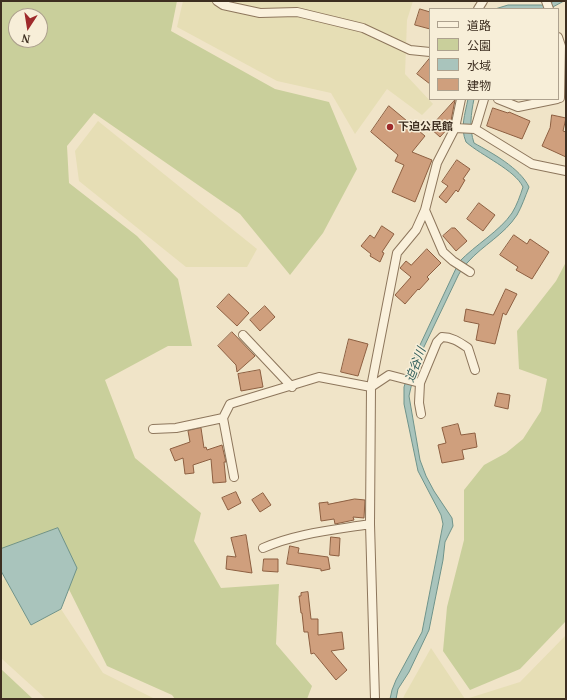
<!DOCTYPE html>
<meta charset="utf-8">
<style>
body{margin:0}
#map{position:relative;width:567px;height:700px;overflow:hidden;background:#f0e4c8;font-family:"PT Serif","Noto Sans JP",serif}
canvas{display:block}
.frame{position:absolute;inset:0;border:2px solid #3d2e20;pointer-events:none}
.legend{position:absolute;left:429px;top:8px;width:130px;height:92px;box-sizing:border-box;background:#f7eed8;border:1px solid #ada18e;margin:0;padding:5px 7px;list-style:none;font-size:12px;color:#3d2e20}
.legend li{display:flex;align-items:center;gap:8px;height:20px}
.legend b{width:20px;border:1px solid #ada18e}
.north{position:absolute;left:8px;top:8px;width:40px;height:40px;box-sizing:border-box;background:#f7eed8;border:1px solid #ada18e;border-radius:50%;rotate:192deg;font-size:11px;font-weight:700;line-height:16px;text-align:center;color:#3d2e20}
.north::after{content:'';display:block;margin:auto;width:14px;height:18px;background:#9e2a2b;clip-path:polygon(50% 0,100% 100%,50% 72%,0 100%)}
</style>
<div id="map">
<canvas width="567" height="700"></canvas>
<div class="frame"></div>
<ul class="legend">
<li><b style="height:5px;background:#faf1dc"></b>道路</li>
<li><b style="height:11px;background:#c9cf9b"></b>公園</li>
<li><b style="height:11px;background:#a9c4bc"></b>水域</li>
<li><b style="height:11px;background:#cf9f7d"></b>建物</li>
</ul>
<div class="north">N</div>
</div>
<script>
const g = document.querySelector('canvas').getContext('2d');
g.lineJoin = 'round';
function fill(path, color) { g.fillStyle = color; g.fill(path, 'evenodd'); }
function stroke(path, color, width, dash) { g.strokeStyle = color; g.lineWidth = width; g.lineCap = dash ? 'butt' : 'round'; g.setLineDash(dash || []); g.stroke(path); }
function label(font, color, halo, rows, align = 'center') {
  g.font = font + ' "PT Serif","Noto Sans JP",serif'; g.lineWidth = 3; g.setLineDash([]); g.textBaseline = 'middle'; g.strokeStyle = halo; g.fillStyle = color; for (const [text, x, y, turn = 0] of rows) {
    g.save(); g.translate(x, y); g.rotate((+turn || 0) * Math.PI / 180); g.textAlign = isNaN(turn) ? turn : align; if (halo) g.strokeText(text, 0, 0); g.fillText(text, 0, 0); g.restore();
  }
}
fill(new Path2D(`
 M183,1H413L407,20L405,74L433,104L422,115L387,89L355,134L331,93L277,81L177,27Z
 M98,121L257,249L247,267H186L79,181L75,151Z
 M5,578L31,625L61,609L103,673L155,699H46L1,658V582Z
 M566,635V699H466L520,682Z
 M431,648L465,699H403L404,696Z`), '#e6deb5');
fill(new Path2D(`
 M1,1H177L171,31L275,89L329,102L357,169L323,233L290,275L240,214L94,113L67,146L69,183L137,236L178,279L192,346H168L105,380L135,458L201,513L194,541L221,588L279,584L276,644L312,686L307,699H175L172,695L107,666L47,545L1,566ZM16,16H40V40H16Z
 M566,262V621L520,669L470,690L443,651L447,607L464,540V490L484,465L506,453L523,439L541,411L547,379L519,369L517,331L556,281Z
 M1,669L33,699H1Z`), '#c9cf9b');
const water = new Path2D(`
 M555,1H564L549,9H495L508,5H545Z
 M468,99H474C471,114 469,128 474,143C492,153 520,168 529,187C525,197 522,206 517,215C504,235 483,245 468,262C463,267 459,273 456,280L422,351L414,374L409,396L420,460L426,476L434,491L452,518L453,526L445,542L443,560L429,630L409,672L398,689L396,699H390L392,690L396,680L422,632L443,524L441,515L418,471L404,404V387L412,362L459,262C475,245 500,231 512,213C517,205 520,196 523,187C515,170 482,156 466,142C460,128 465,114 468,99Z
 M58,528L77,568L61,609L31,625L1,571V549Z`);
fill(water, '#a9c4bc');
stroke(water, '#6f938a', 1);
const building = new Path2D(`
 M420,9L430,12V29L415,25Z
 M430,58V84L417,74Z
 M455,100L450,126L440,137L430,128Z
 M389,106L425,136L412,152L432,160L415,202L392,192L404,165L395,161L398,155L371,132Z
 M493,108L508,113L509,112L530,121L522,139L487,126Z
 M552,115L566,118L563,131L566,132V157L542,146L550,128Z
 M457,160L470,169L463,179L465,180L458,192L456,190L446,203L439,197L448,186L442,182Z
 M479,203L495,215L483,231L467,219Z
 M382,226L394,234L382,252L384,253L380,262L370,256L371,254L361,246L370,235L374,238Z
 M452,228H455L467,241L456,251L443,236Z
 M514,235L527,244L530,239L549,252L532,279L516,270L518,267L500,255Z
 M427,249L441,263L427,277L429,279L419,290L418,289L405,304L395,295L411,277L400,268L406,261L411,265Z
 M506,289L517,294L506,315L503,313L495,344L476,340L479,324L464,321L466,309L493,315Z
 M229,294L249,313L237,326L217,307Z
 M265,306L275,317L260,331L250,320Z
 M232,332L255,356L237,372L236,365L218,346Z
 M349,339L368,344L358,376L341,372Z
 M260,370L263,387L241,391L238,374Z
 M498,393L510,395L508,409L495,406Z
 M458,424L461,435L475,433L477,447L462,450L464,459L442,463L438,445L446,443L442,428Z
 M201,428L204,448L206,447L207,450L222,445L226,462H224L226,482L213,483L211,459L193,465L194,473L185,474L183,458L175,461L170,449L190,442L188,431Z
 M236,492L241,503L228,510L222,498Z
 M263,493L271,505L260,512L252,500Z
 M355,499L365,500L364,518L353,517L354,520L335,524L334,519L321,521L319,503L328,502V504Z
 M246,535L252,573L226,569L227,556L236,557L231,538Z
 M331,537L340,538L339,556L330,555Z
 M290,546L299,548L298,553L328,557L330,569L321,571V569L287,564Z
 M264,559H278V572L263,571Z
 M308,592L311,619H318V635L342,632L344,649L331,651L347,670L336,680L314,653L311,654L308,632H304L302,613H301L299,596H301V593Z`);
fill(building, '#cf9f7d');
stroke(building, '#8d5f41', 1);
const street = new Path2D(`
 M217,1L223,5L260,13L297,12L363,28L410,50L430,52
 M546,1L549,9
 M478,9L483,1
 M558,37L561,46L560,98
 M498,99L518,107L557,99
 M455,128L475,129L532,164L566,171
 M475,129L484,99
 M425,210L443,252L453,261L470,272
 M243,335L292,387
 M421,414L419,403L420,383L437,342L442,337C452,337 459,342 468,348L475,370
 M223,418L234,477
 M153,429L176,428L223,418L230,404L319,377L371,387L389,375L420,383
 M263,548C297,533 334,530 370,524
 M375,699L370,524L371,387L397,253L416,230L425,210L437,163L455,128L461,99`);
stroke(street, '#8d765c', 10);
stroke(street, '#faf1dc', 8);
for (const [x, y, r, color] of [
 [390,127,4,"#9e2a2b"]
]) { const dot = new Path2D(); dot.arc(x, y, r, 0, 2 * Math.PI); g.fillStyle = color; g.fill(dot); stroke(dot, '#f7eed8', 1.5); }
label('bold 11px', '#3d2e20', '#f7eed8', [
 ["下迫公民館",398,127]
], 'left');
label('italic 12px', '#2f5d5a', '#f7eed8', [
 ["迫谷川",416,365,-69]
]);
</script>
